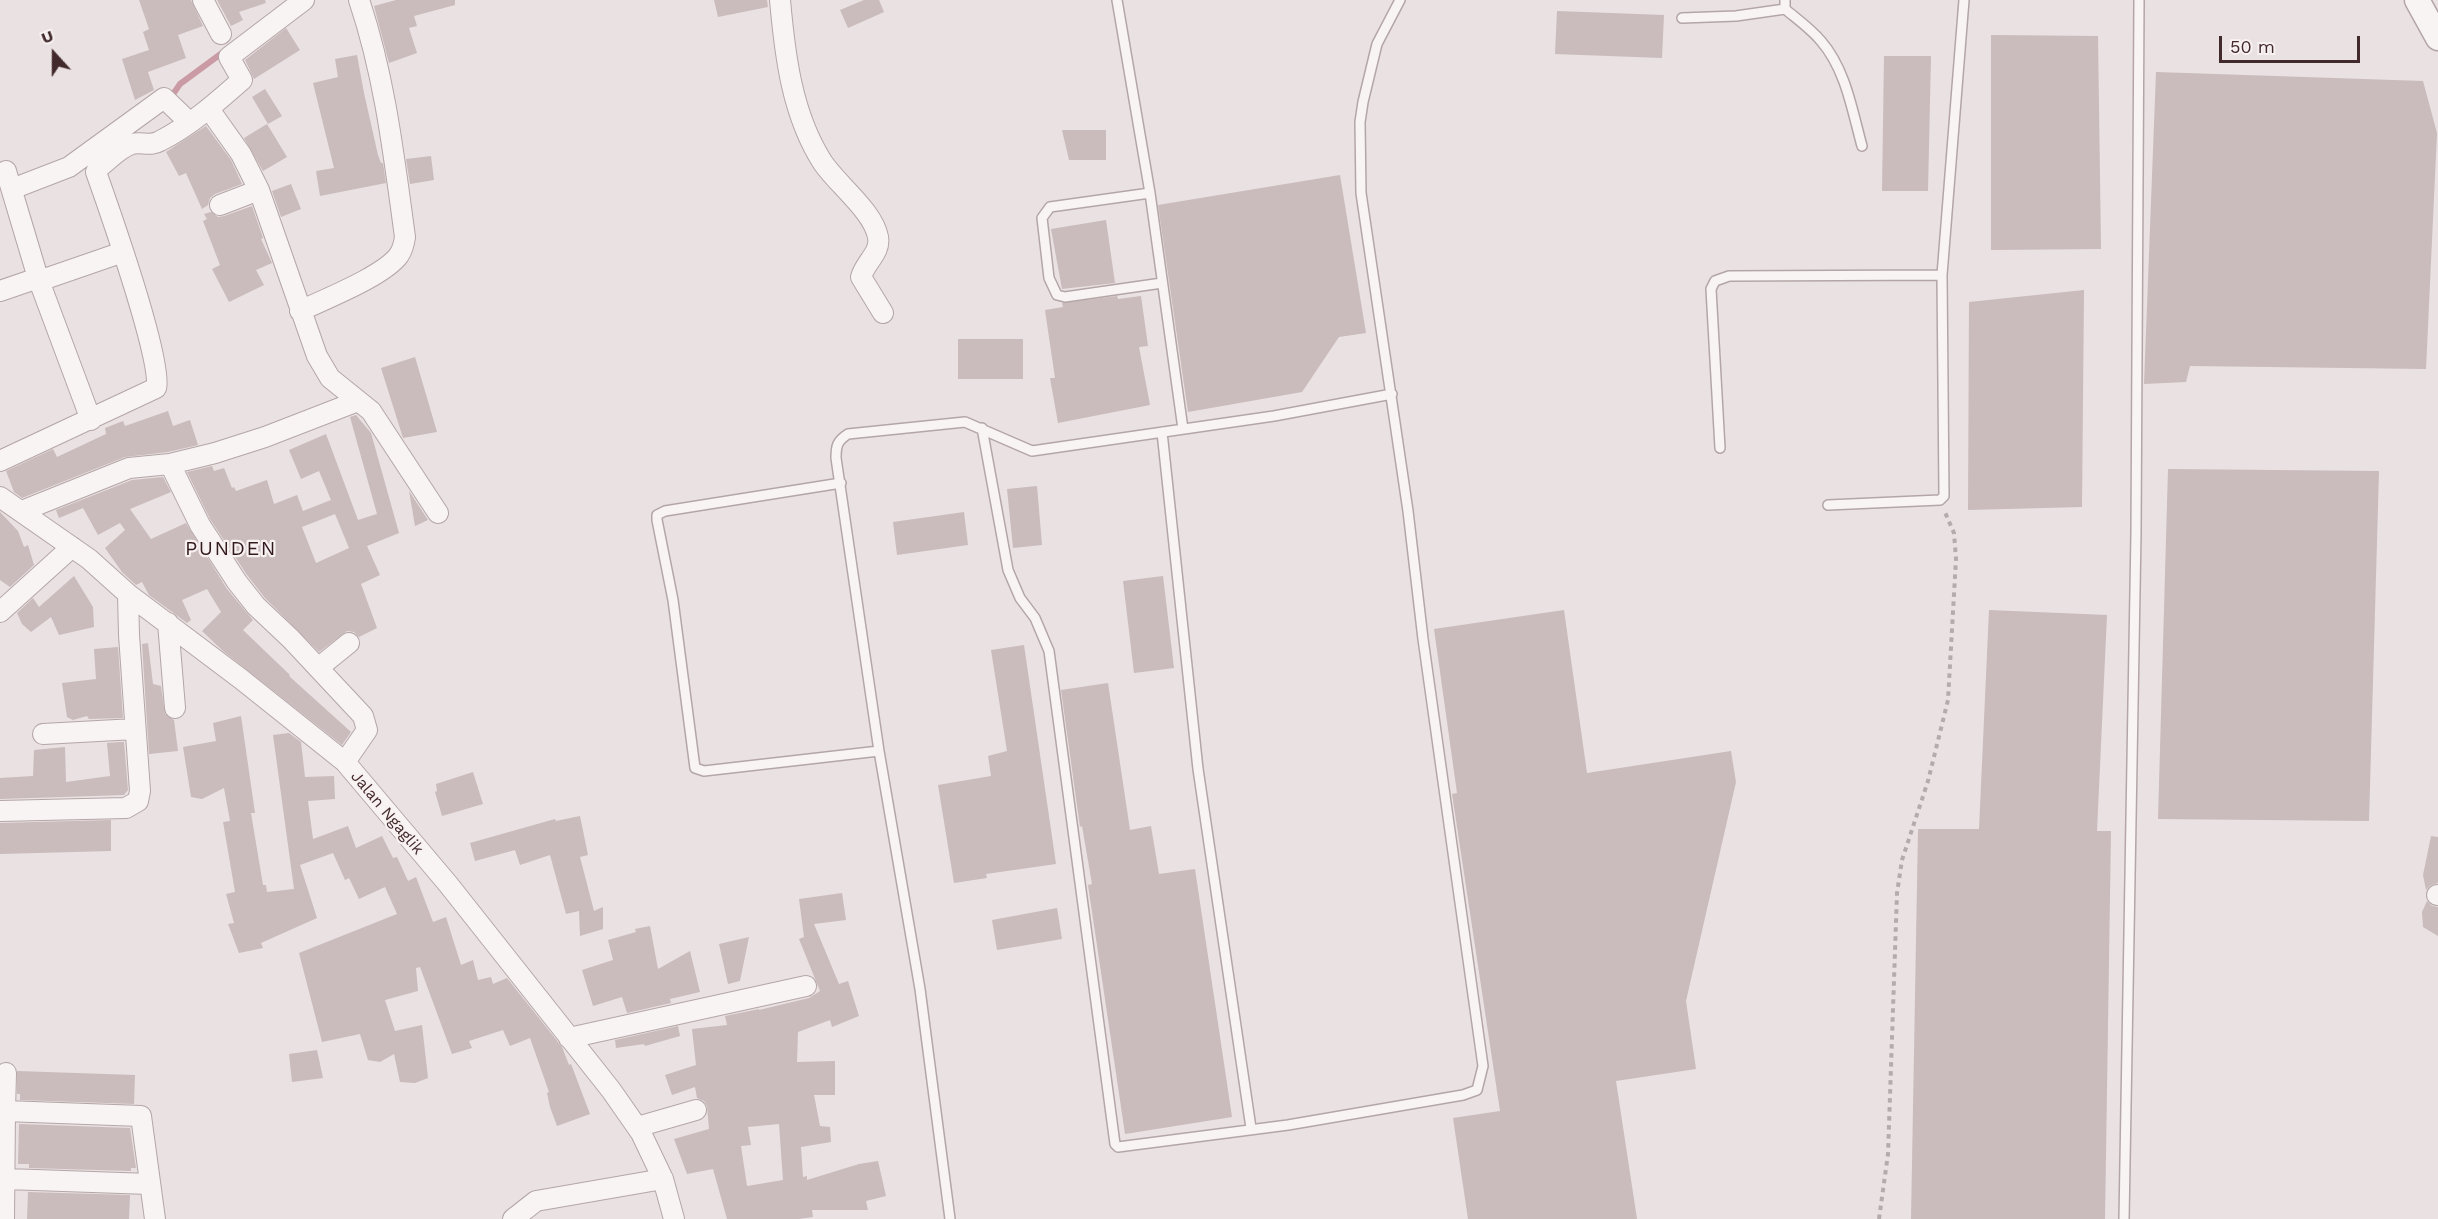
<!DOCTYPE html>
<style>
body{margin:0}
#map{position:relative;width:2438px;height:1219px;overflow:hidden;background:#eae1e2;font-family:"Work Sans",sans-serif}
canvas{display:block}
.north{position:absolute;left:24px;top:24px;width:60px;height:60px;-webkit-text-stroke:4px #f7f1f2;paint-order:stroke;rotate:339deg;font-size:16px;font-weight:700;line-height:24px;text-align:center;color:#42292b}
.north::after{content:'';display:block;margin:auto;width:21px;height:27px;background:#42292b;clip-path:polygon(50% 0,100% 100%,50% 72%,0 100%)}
.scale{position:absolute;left:2219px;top:36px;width:141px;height:27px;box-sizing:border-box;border:3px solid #42292b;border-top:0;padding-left:8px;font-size:18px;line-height:21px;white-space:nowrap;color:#42292b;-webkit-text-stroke:4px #f7f1f2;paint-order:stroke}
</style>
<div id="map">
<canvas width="2438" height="1219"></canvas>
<div class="north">U</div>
<div class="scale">50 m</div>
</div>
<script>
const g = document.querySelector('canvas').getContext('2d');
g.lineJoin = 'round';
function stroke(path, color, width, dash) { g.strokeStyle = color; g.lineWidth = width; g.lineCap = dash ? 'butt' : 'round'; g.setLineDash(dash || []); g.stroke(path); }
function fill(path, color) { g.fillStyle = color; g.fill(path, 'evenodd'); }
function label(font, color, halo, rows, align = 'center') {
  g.font = font + ' "Work Sans",sans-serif'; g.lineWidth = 4.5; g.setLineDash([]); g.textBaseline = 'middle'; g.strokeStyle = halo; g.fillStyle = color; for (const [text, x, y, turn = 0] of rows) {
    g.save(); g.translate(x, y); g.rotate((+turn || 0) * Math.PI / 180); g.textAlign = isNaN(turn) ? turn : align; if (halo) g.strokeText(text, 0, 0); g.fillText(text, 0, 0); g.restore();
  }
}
stroke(new Path2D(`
 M169,100L180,84L226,50`), '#ca9ba5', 6);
fill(new Path2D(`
 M139,0H191L203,26L178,35L186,58L148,72L154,90L135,100L122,59L149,50L143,32L149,29Z
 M217,0H265L266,3L239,12L243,20L231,26Z
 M396,0H455V5L414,16L417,26L409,28L417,53L389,63L374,6Z
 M714,0H767L768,7L718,17Z
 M864,0H879L884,12L848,28L840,10Z
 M1557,11L1664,15L1662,58L1555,54Z
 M286,28L300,50L254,79L245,60Z
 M1991,35L2098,36L2101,249L1991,250Z
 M357,55L364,93L378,155L381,163H383L386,183L320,196L316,171L334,168L313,83L338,77L335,59Z
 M1884,56H1931L1928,191H1882Z
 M2156,72L2423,81L2437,133L2426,369L2190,366L2186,382L2144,384Z
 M265,89L282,116L268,124L252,97Z
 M267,124L287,157L263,171L244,138Z
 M206,126L231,160L242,184L215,194L210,198L208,205L202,209L186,173L179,176L166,152Z
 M1062,130H1106V160H1069Z
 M431,156L434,180L410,184L406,159Z
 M1340,175L1366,333L1339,337L1302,392L1188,412L1158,205Z
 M291,184L301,209L281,217L272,191Z
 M252,206L263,238L261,239L272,263L256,270L264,285L229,302L212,269L220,265L203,221L207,219L204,214L211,212L218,217L224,216Z
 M1106,220L1115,283L1062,289L1051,229Z
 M2084,290L2082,507L1968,510L1969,302Z
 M1117,296L1118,299L1141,296L1148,346L1139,347L1150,405L1058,423L1050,378H1055L1045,310L1063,307L1062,303Z
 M958,339H1023V379H958Z
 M415,357L437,432L403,438L381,368Z
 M168,411L173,426L190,420L198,445L168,452L125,457L22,498L14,492L6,471L53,449L57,457L106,434L105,428L123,421L125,426Z
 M356,415L371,433L399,533L367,546L380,575L361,584L377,628L359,637L354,632L347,631L319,652L265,598L247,575L210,519L187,472L212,466L214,471L224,468L232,488L234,487L236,491L267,480L274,504L297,495L303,511L331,500L319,471L301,479L289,450L326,434L358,520L377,514L350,417ZM335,514L349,548L316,563L302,527Z
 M2168,469L2379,471L2369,821L2158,819Z
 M163,477L171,492L130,509L151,539L186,523L227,589L253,620L243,630L290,675L289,676L351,732L342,745L223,651L202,631L221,612L207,589L182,600L191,620L187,623L149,595L142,582L136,585L122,572L105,548L125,530L120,523L98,535L83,508L59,518L56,510L132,480Z
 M1037,486L1042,545L1013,548L1007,489Z
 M409,491L428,520L415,526Z
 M0,512L18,531L24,547L28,545L34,565L10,587L0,580Z
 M964,512L968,545L897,555L893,522Z
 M74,576L93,607L94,627L59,635L51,617L31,632L22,624L17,613L33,598L39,607Z
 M1163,576L1174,668L1134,673L1123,581Z
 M1564,610L1587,773L1731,751L1736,782L1686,1001L1696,1069L1616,1081L1637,1219H1468L1453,1118L1500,1111L1452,794L1457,793L1434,629Z
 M1989,610L2107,615L2097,831H2111L2105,1219H1911L1918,829H1979Z
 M148,643L153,684L161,686L165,714L174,720L178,751L149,754L142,644Z
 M1024,645L1056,864L986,874L987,878L954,883L938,785L991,776L988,756L1007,751L991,650Z
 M118,647L123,718L89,719L87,716L73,720L67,717L62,683L96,679L94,649Z
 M1108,683L1130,830L1151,826L1159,874L1195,869L1232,1117L1125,1134L1088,885L1092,884L1082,826L1080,827L1061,690Z
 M241,716L255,813H251L263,885H266L267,892L294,889L273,735L289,733L301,742L305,777L334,776L335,799L308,801L313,839L348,826L356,848L382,836L393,858L397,857L408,881L416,877L433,922L446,917L461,965L473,960L478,980L491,977L493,984L507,978L562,1047L569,1065L571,1064L590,1114L557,1126L550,1107L547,1093L549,1092L530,1038L510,1046L503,1030L469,1041L472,1048L452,1054L420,967L416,968L418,991L385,1000L395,1031L422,1025L428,1078L415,1083L400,1082L394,1054L380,1062L368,1060L360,1034L322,1042L299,953L397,914L385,887L359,899L349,878L345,880L333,853L300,865L317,918L261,943L263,948L239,953L228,924L234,923L226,894L235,892L223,822L230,821L224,788L202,799L191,797L183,747L216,741L213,723Z
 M120,742H124L128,790L124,795L0,799V778L33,776L34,750L65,747L66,782L110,776L107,743Z
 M473,772L483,804L442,816L435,792L437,791L436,784Z
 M580,816L588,855L580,857L594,911L603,907V929L580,936L579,911L566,914L550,855L520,865L515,850L475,861L470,843L555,819L556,821Z
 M111,820V851L0,854V823Z
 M2431,836L2438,837V883L2431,885L2426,890L2423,875Z
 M842,893L846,920L814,924L839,984L848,981L859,1016L832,1027L830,1020L798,1032L797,1062L835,1061V1095H814L820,1126L830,1127L831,1142L801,1147L803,1177L807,1176V1180L859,1164L878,1161L886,1196L866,1201L868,1210H812L813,1217L799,1219H727L713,1169L687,1174L674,1139L709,1129L707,1106L704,1101L697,1098L695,1087L672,1095L665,1075L696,1065L692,1029L727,1025L725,1016L759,1009V1010L809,998L820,991L799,939L804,937L799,899ZM779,1124L783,1180L747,1186L741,1146L751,1145L748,1127Z
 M2427,901L2432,906L2438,907V936L2423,927L2422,912Z
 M1057,908L1062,939L997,950L992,920Z
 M650,926L658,969L690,951L700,992L670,999L671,1003L627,1013L622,997L593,1006L582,970L613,960L608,940L636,932L635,929Z
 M749,937L740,981L728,984L719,944Z
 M678,1026L680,1036L645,1046L644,1044L616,1048L615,1040Z
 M317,1050L323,1078L292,1082L289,1054Z
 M17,1071L135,1075L134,1104L20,1100V1094H17Z
 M19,1124L130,1128L136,1168H131V1171L29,1168V1164H18Z
 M28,1192L130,1195L129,1219H27Z`), '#cabbbc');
const service = new Path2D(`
 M1117,0L1150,193L1183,429
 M1785,9C1797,19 1811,29 1821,41C1846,70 1852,110 1862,146
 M1682,18L1736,16L1785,9V0
 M1150,193L1050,207L1042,218L1049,278L1057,295L1065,297L1162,283
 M982,428L1008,570L1020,598L1035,618L1049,651L1115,1144L1118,1147L1288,1125L1463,1095L1477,1090L1483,1066L1423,639L1408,511L1361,193L1360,122L1363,102L1377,44L1400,0
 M1162,432L1198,769L1251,1128
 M1720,448L1711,289L1715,281L1729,276L1942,275
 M841,483L665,511L657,515V520L673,600L695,768L704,771L879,751
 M1828,505L1940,500L1944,496L1942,275L1964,0
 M950,1219L920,989L879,751L836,458C836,446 837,441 848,434L965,422L1032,451L1274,416L1392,394
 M2124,1219L2136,533L2139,0`);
const minor = new Path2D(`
 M203,0L221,34
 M780,0C785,56 792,115 823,163C838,185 873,211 878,237C881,253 865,262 861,277L883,313
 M209,109L241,154L259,190
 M6,171L38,278L91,420
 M12,189L69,167L164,98L189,122
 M220,205L259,190L317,356L330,378L371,411L438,513
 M39,281L123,252
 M0,291L38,278
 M300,311C325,299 384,276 399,255C403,249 404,244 405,237C394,157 385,77 359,0
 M0,461L156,388C165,368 107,203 96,172L98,168C108,161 120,147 132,144C142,141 150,147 160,141C190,126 217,102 242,80L229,57L304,0
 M170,464L200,525L237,582L256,606L291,639L363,716L367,730L345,762
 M0,497L89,559L128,594L241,679L345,762L448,884L611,1090L641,1133L663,1179L674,1219
 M22,511L129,468L170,464L215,453L265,437L358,401
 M0,612L72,547
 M168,623L175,708
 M318,668L349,643
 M43,734L135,729
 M0,811L126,808L138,801L140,791L129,635L128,594
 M2437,895H2438
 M569,1038L806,986
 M5,1111L6,1073
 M637,1127L696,1110
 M6,1179L150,1184
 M4,1219L5,1111L141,1116L155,1219
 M513,1219L536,1201L663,1179`);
const tertiary = new Path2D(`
 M2417,0L2438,38`);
stroke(service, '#b4a6a7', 12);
stroke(minor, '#b4a6a7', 22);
stroke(tertiary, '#b4a6a7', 27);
stroke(new Path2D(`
 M1879,1219L1888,1154L1897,893L1902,860L1928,781L1948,700L1956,559L1954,533L1944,510`), '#b6abac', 4, [4.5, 4.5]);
stroke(service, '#f8f4f4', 9);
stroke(minor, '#f8f4f4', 20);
stroke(tertiary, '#f8f4f4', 24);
label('16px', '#42292b', '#f7f1f2', [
 ["Jalan Ngaglik",387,813,50]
]);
g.letterSpacing = '1.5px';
label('20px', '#331b1d', '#f7f1f2', [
 ["PUNDEN",231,549]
]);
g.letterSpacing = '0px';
</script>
